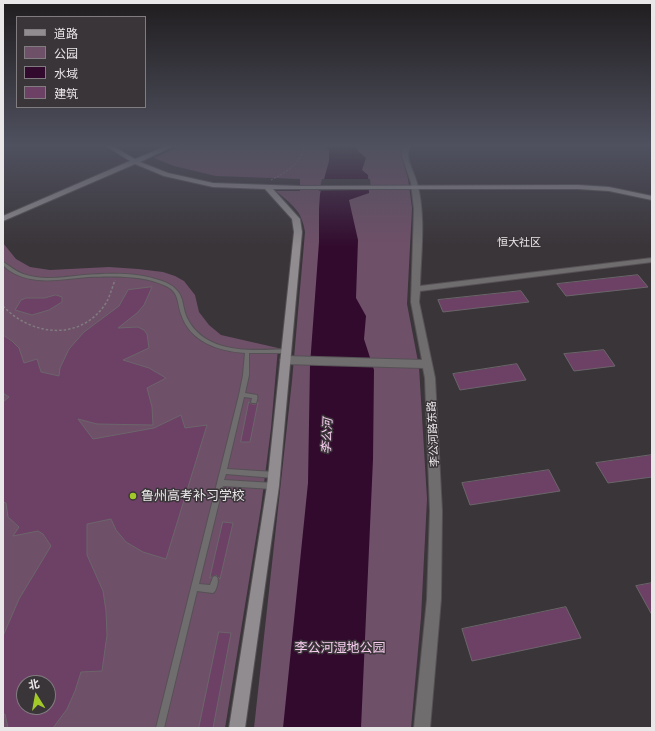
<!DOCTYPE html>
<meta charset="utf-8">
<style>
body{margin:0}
#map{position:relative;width:655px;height:731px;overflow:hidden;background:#3a3539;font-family:Barlow,"Noto Sans SC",sans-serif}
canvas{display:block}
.frame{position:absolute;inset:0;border:4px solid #eae7e9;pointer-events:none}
.legend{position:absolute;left:16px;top:16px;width:130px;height:92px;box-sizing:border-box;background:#3a3539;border:1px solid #807c7f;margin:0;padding:5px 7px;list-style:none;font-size:12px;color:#eae7e9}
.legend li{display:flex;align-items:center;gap:8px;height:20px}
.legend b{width:20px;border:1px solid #807c7f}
.north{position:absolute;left:16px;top:675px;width:40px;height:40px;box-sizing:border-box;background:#3a3539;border:1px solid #807c7f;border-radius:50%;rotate:349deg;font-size:11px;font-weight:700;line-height:16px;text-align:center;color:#eae7e9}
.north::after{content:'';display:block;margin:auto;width:14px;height:18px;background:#a2c928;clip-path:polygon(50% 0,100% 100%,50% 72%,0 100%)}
</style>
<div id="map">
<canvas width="655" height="731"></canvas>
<div class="frame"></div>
<ul class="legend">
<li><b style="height:5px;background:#908c8f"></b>道路</li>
<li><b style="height:11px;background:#6f5069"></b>公园</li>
<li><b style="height:11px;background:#320a2d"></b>水域</li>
<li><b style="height:11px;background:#6d4166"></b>建筑</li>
</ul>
<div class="north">北</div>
</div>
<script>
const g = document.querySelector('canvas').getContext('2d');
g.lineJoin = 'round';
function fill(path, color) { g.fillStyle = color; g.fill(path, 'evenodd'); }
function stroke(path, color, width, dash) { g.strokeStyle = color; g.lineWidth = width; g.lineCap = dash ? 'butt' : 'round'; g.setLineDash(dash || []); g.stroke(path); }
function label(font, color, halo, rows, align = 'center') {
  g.font = font + ' Barlow,"Noto Sans SC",sans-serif'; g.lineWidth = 3; g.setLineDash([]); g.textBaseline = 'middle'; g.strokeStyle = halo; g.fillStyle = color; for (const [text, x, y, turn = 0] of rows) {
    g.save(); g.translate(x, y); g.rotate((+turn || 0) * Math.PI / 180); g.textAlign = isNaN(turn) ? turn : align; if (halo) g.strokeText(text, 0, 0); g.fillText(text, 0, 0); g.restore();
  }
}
fill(new Path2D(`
 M182,145H404L401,155L408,179L412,208L407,304L419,367L427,499L421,617L411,728H254L292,381L305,232C302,210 291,204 276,191H300V179L216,176L174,166L154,158Z
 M3,243L16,259L30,267L50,270L109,267L138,269L163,272L175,276L184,281L195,295L199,312L209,325L221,335L278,348L271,428L261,507L225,728H3ZM24,683H48V707H24Z`), '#6f5069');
fill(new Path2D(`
 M324,145H356L357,150L366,158L362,170L368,175L369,193L349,200L358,240L356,298L366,316L364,339L374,370L373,459L361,728H283L308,483L310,365L319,242V209L320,194L329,161V150Z`), '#320a2d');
fill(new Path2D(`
 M322,179H370L371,190L319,191Z`), '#3a3539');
const building = new Path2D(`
 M638,275L648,287L566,296L557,284Z
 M152,287L144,305L137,313L118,328L138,327L144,330L147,334L149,348L123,360L149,368L166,378L147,388L152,407L153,425L97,424L78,419L93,439L154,428L181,415L185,428L207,425L166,559L143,552L126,542L116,530L111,519L87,524V555L103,591L106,611L107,635L102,671L81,672L75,691L67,709L53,728H8L5,714L3,715V636L19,599L51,546L43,534L38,531L13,536L19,527L8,517L6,503L3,502V402L9,397L3,393V335L12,341L19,348L24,363L37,359L41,372L59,376L60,368L69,349L84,332L119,306L128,290ZM24,683H48V707H24Z
 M521,291L529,302L443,312L438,300Z
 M56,295L62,297V302L49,310L32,315L15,310L21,300L26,298H44Z
 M604,350L615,366L574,371L564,354Z
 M517,364L526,380L460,390L453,374Z
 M249,402L252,404H256L258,402L250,442H241Z
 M652,455V477L608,483L596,463Z
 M549,470L560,491L470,505L462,483Z
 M223,522L233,523L220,579L216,575L210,578Z
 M652,583V615L636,586Z
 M566,607L581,638L472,661L462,629Z
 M219,632L231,633L213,728H199Z`);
fill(building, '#6d4166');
stroke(building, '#6b656a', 1);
const lane = new Path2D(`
 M3,262C10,266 15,271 23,274C42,281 64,277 84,275C109,273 138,272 162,281C173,285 181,291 183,304C184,309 185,314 187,318C205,354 251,351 285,349L287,351L285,353H249V375L245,393L257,395C258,397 257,401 256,403H252L251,402L252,398L244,397L227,469L274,472L276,473L277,475L276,477L274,478L226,474L224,480L273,483L275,484L276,486L275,488L273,489L223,486L199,584L210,585L213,577L215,576L217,577C219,581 217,587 215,591L213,593L197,591L164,728H156L239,395L243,375L245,353C218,351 190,342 181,314C177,302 179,292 166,286C144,275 112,276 88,277C63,279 33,286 10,271C7,269 5,267 3,265Z`);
const street = new Path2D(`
 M405,145H411C403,156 414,171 417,183C426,216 421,252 420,286L652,258V262L420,291L419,302L435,378L442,511L441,599L430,728H414L427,599L430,511L425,378L423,368L285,364L280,360L285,356L422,360L411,302L414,209L411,183L402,156V149Z`);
const secondary = new Path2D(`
 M104,145H111L135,159L169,145H176L140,162L168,173L213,183L300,186L578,185L609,187L652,196V200L609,191L578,189H273L300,219L302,232L279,486L245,728H229L267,486L294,232L292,219L265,189L213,187L164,176L135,164L3,221V216L130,161Z`);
stroke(lane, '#565155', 2);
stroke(street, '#565155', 2);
stroke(secondary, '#565155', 2);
stroke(new Path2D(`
 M271,180C287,172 301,163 305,145`), '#7f7b7e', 1, [2, 1.5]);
stroke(new Path2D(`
 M3,306C31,336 81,342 106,303C110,296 112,288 115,280`), '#7f7b7e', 1.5, [2.5, 2]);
fill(lane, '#706d6f');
fill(street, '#706d6f');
fill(secondary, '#908c8f');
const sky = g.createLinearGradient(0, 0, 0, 247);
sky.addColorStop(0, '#201d1f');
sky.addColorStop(0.59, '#4f515f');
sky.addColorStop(1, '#4f515f00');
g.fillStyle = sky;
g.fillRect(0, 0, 655, 247);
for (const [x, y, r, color] of [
 [133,496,4,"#a2c928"]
]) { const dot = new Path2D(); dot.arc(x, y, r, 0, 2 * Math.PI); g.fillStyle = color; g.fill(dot); stroke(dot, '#3a3539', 1.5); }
label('11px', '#eae7e9', '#3a3539', [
 ["恒大社区",519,242]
]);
label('11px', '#eae7e9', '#3a3539', [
 ["李公河路东路",433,434,-93]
]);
label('italic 12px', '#fcd1f4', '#3a3539', [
 ["李公河",327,436,-87]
]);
label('13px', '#eae7e9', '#3a3539', [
 ["鲁州高考补习学校",141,496]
], 'left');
label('13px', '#f7cbee', '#3a3539', [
 ["李公河湿地公园",340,648]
]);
</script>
